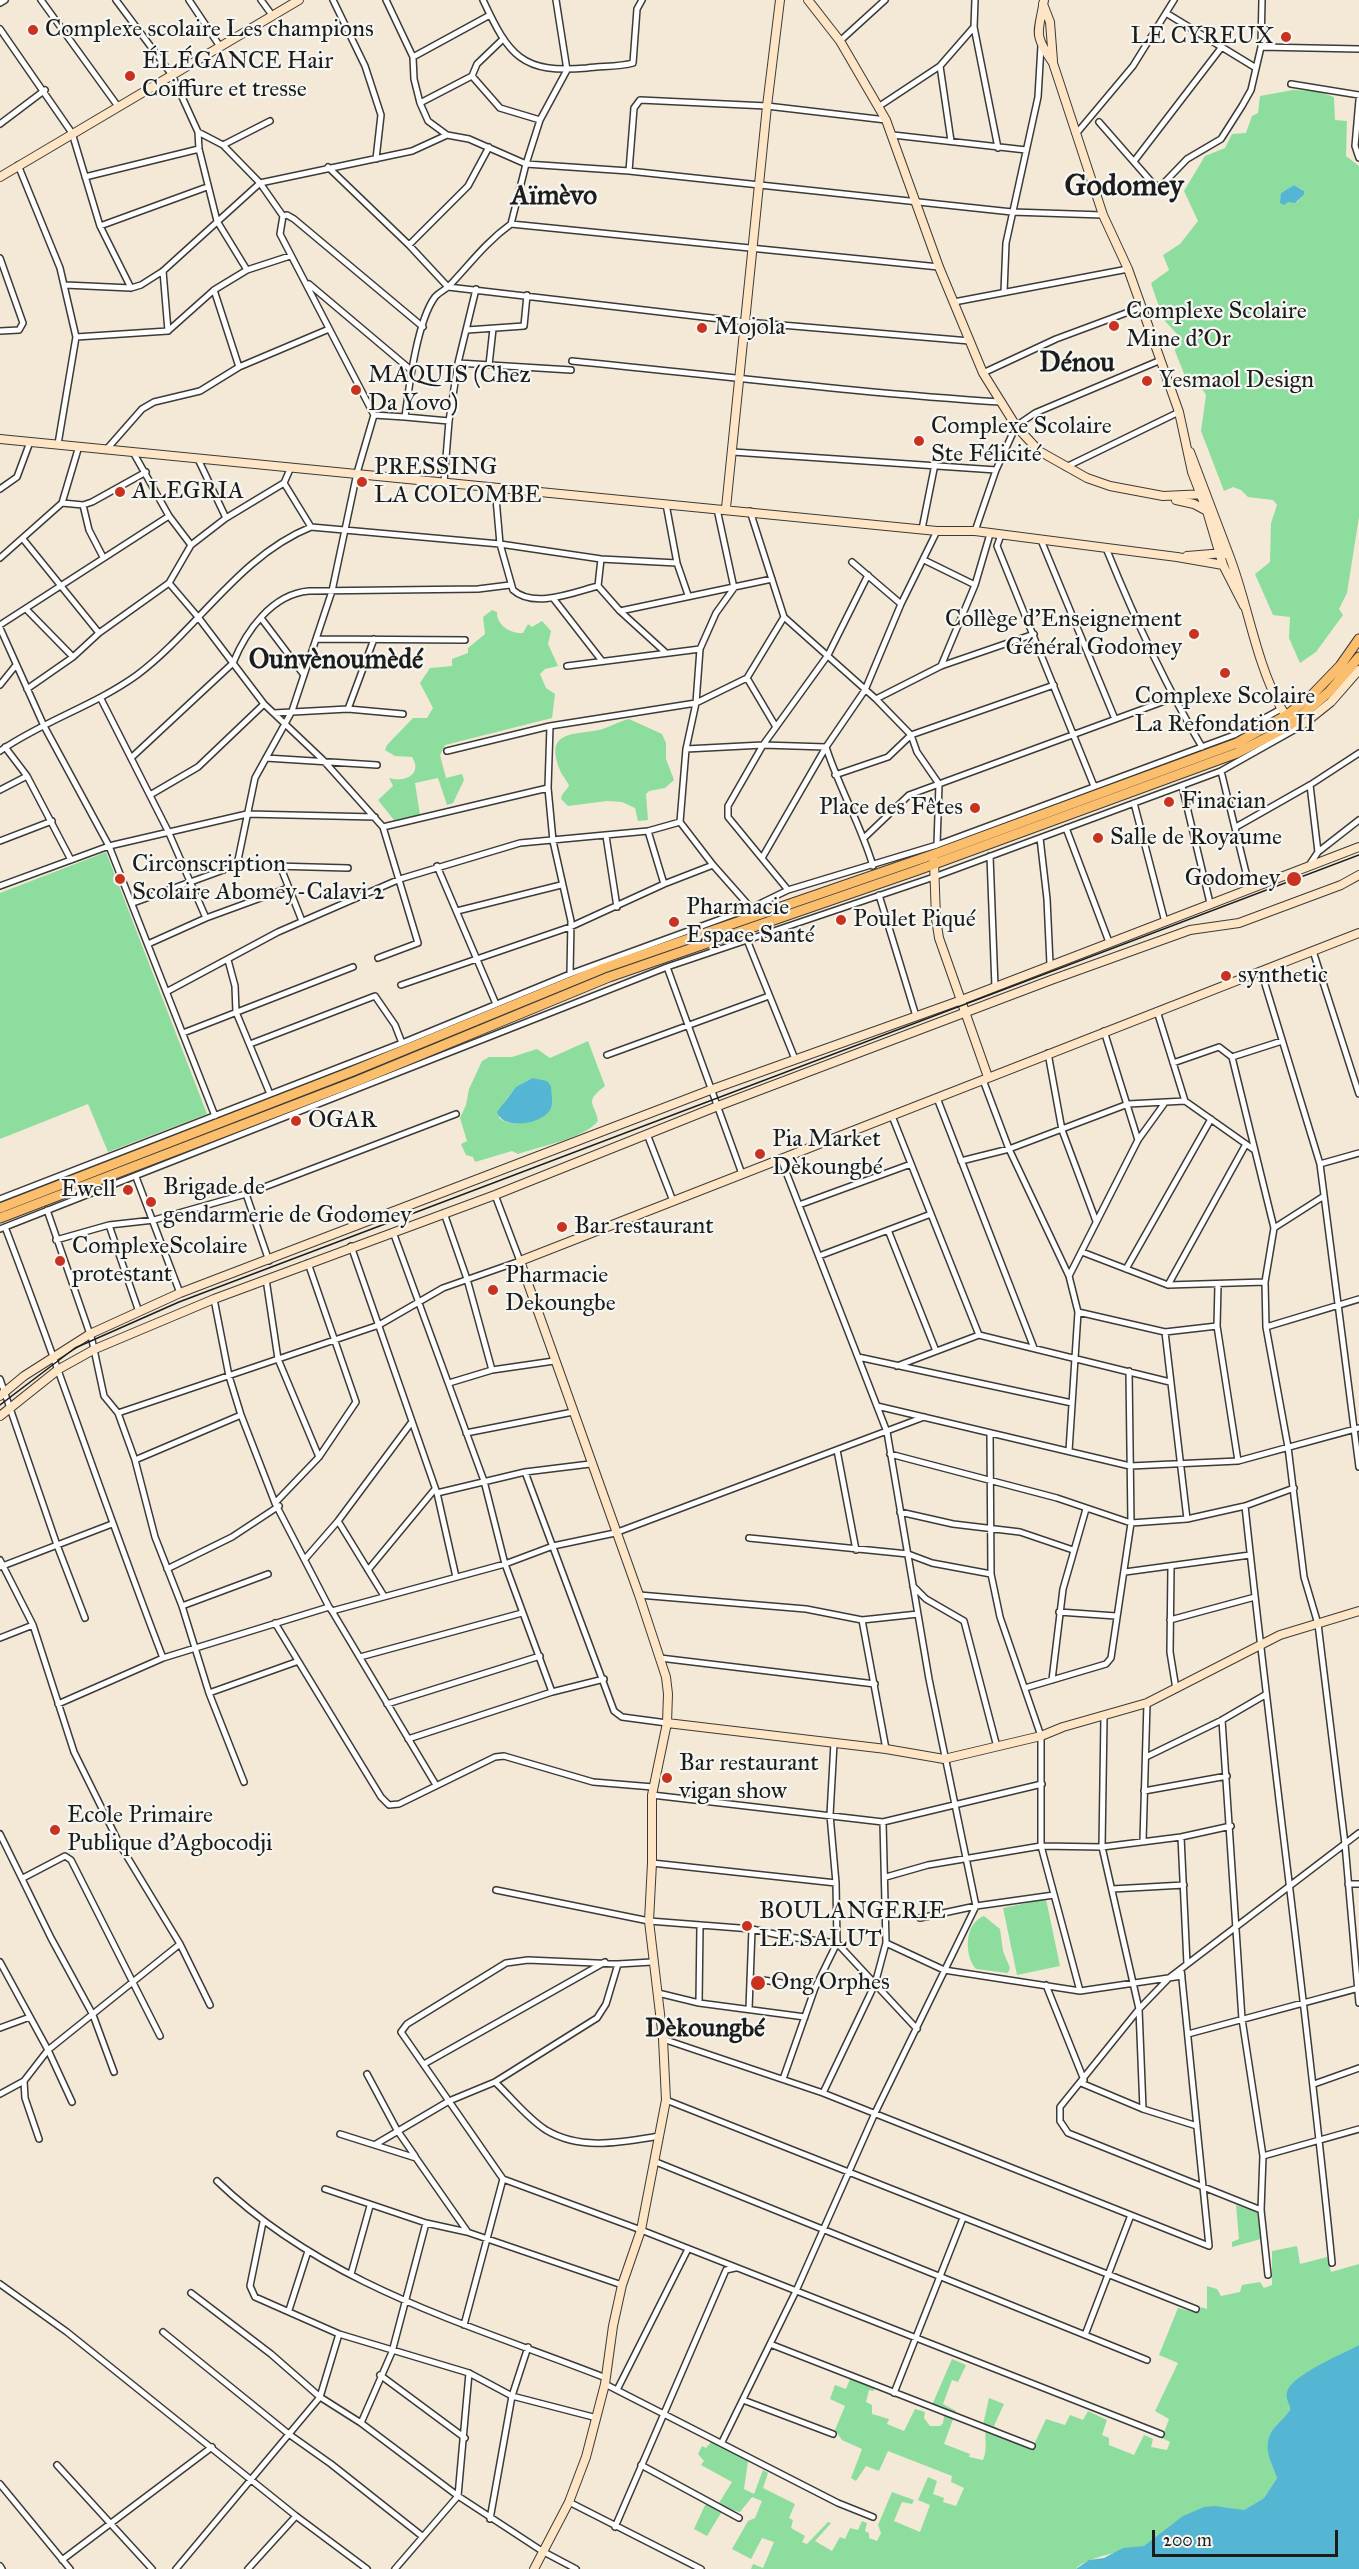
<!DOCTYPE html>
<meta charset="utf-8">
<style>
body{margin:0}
#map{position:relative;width:1359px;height:2569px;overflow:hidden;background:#f4e8d6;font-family:"IM FELL Great Primer",serif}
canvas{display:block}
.scale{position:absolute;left:1152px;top:2530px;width:186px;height:27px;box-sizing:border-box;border:3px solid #1c1c1c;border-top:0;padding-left:8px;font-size:18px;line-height:21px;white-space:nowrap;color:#1c1c1c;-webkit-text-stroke:4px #f6f6f2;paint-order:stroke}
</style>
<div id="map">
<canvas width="1359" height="2569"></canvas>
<div class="scale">200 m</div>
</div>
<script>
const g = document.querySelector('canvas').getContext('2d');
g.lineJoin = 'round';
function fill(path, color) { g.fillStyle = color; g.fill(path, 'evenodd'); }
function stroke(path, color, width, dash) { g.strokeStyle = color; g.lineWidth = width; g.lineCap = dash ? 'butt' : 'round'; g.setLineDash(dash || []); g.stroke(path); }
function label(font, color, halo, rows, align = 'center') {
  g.font = font + ' "IM FELL Great Primer",serif'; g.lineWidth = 4.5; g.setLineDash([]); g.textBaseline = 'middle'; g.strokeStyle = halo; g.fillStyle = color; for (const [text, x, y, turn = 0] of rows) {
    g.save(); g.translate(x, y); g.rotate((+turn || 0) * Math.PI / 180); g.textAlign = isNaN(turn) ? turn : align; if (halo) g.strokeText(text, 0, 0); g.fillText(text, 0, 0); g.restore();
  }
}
fill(new Path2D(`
 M1293,90L1317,91L1334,97L1335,120L1347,121L1346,156L1359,166V517L1347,593L1339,609L1343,615L1316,652L1300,663L1289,638L1290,617L1273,615L1255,574L1270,562L1271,523L1277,505L1273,500L1248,497L1241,490L1233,487L1224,491L1201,431L1206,395L1201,387L1189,386L1175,351L1177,334L1163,319L1151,283L1169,270L1163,255L1180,244L1198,221L1184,191L1205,156L1225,148L1232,134L1246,133L1252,116L1258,113L1260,96ZM1294,185L1303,190L1304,195L1297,202H1287L1281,193Z
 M492,610L497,612C496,625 511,634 523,633L528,624L532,627L542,621L551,631L548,644L558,666L545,669L540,674L546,688L555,694L552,718L445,745L440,755L446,778L462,774L464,780L453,803L447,805L438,778L415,783L420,815L394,820L378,800L393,786L389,778C405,783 423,774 412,757L395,756L385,750L387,745L413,718H427L433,708L420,683L430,668L452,666V659L468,653V648L485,634L483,617Z
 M629,719L662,734L666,743V759L674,780L665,788L649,791L646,794L648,820L638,821L635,808L622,802L607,801L568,806L561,799L562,795L569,786C567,780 562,776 560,770C546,734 567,735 593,731C605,730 617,722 629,719Z
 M106,852L207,1114L108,1152L88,1104L0,1139V893Z
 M588,1041L605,1086C583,1103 595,1102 598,1121C585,1138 541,1146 518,1154L512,1151L475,1162L473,1157L466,1155L461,1144L467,1141L460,1118L466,1105L469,1089L482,1061L489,1057H512L537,1049L550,1058ZM532,1078L551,1086L545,1115C529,1121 514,1129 499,1118C502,1100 515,1086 532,1078Z
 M1046,1899L1060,1966L1017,1975L1003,1908Z
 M984,1916L1000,1929L1003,1951L1010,1968L1008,1973L976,1969C964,1956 964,1923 984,1916Z
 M1236,2205L1257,2212L1261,2239L1232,2247V2242L1239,2239Z
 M1297,2246L1300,2264L1327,2257L1331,2272L1359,2264V2345L1296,2380L1288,2399L1290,2410C1285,2417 1279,2422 1274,2428C1262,2445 1271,2462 1277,2478L1264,2498L1244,2510C1236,2511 1228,2506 1221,2508C1193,2517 1169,2539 1141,2547C1127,2550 1083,2558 1076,2569H751L753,2564L763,2568L774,2542L762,2538L751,2559L732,2549L748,2521L755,2518L762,2501L752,2497L740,2512L724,2508L707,2536L694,2529L705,2505L719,2503L732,2482L701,2465L704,2461L698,2454L702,2446L706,2448L712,2441L748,2461L744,2489L754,2494L763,2470L768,2473L763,2488L795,2504L789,2518L793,2520L791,2528L805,2536L802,2542L807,2544L828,2522L831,2523L815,2541L832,2551L840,2537L845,2539L850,2528L858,2530L862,2521L867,2523L865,2531L869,2533V2538L877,2541L881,2533L878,2525L892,2492L914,2500L912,2504L902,2502L894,2521L920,2532L930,2505L918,2500L928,2477L937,2481L933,2494L944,2498L943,2502L956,2506L964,2488L951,2482L952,2476L888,2451L879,2471L866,2466L856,2481L851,2478L862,2449L842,2440L835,2430L845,2406L830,2399L835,2385L846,2389L852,2374L889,2387L887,2392L875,2388L873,2391L869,2390L866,2402L872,2405V2414L889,2419L887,2424L904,2431L915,2409L925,2412L924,2418L930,2426H940L943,2423L945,2410L932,2405L952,2359L966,2365L958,2382L952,2380L943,2404L956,2411L944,2444L970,2454L969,2457L983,2460C988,2449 984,2439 986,2427L983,2425L989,2398L1004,2404L994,2426L1032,2449L1046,2419L1065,2425L1070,2415L1083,2420L1088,2411L1107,2420L1102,2435L1109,2438V2445L1134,2455L1144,2435L1153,2439L1151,2447L1167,2450L1170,2442L1162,2438L1169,2419L1155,2411L1178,2363L1159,2355L1178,2308L1197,2313L1201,2307L1207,2309V2286L1217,2289L1221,2296L1240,2292L1242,2285L1260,2282L1264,2288L1272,2285V2251Z`), '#8dde9e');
fill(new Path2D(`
 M1294,185L1304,191V195L1295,203L1288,202L1284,205L1280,203L1281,193Z
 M532,1078L547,1081L551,1086C551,1094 554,1103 550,1110C542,1124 503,1131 497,1112L516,1087Z
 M1359,2345V2569H1076L1089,2560L1104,2558L1123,2548L1144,2546L1183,2516L1204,2507L1215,2506L1244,2510L1264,2498L1277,2478C1271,2461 1261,2446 1274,2428C1279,2422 1285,2417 1290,2410C1290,2404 1285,2398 1287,2392C1291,2375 1343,2354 1359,2345Z`), '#54b6d3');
const street = new Path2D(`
 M41,0L117,105
 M116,0L172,75L198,132L223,145L260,183L283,216L280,234L374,415L357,473L332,591L292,711L255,778L237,865
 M189,0L219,45
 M261,0L272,15
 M333,0L365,66L381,115L376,159
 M386,0L413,57L414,79L420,103L428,121L447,135
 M483,0C509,56 522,74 587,68C602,66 619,67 633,63L637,9L642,0
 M975,0L974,27L998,148
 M0,3L5,0
 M1166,13L1256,68
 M0,29L72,133L100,226L131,288
 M840,41L885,0
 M1261,47L1359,49
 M413,57L490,15
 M940,66L951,141
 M472,76L500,108L540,120
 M1291,84L1359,95
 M1359,100L1355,146L1359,158
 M420,103L472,76L477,64L503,39
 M878,107L940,66L974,27
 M1099,122L1155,186L1162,185L1187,159L1221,139L1242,106L1251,90L1261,47L1262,0
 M0,124L45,90
 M198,132L199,149L217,221L247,270
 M1076,134L1133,66L1174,0
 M893,135L1026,150
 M223,145L270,121
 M1135,160L1221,48
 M18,165L60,268L76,337L58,444
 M328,167L409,245L448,287L746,322L970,341
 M629,171L634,108L640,100L767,106L886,120
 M85,177L199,149
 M283,216L287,215L294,219L423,327
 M511,224L939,267
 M100,226L207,187
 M409,245L468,186L489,147
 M0,258L23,323L19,330L0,331
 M163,271L168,331
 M309,284L411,370
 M65,285L131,288L141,285L163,271L260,183L412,151L447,135L469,139L526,164L629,171L1012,212L1103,215
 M214,290L239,367
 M1004,292L1006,243L1038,97L1041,46
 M954,302L1128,269
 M467,330L524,326L527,295
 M76,337L168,331L214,290L247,270L290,256
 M572,361C715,375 857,393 1000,402
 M458,363L571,370
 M489,365L493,329
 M983,373L1056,339L1142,307
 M374,415L405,417C409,387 417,321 435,297C438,293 445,290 449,286C470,264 486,242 511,224L526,164L540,120L567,70L556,0
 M405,417L449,421
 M106,450L142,409L154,402L200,391L239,367L329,329
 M133,452L169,516L191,545
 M733,452L996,470
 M198,459L226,518
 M1066,467L1179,412
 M444,482L449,421L458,363L476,289
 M284,483L311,527
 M495,487L500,544L513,590C534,609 574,592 598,586
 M0,489L17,477L30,442
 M62,503L83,505L92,502L146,472
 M666,504L677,563L688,595
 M83,505L89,530L103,557
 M717,509L734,588L716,613L700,649L696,703L686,749L680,822L713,865L751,908
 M750,511L784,617L876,699L911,735L917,752L939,784L937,845
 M922,529L935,464
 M975,531L996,470L1016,426L1035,413L1161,360
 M1001,535L997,546L1094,786
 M23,539L99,633
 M1041,540L1115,719
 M1106,548C1134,617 1164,683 1202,747
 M0,558L62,503L79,446
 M601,559L598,586L620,611L665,652
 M924,560L975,585
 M852,562L901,604
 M169,583L198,617L264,704L323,760L383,827L418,943L378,958
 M553,598L602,661
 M27,610L73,657
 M620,611L772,579
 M261,618L304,675
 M0,625L169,516
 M0,628L44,726L109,846L215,1116
 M316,639L465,640
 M567,666L700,649
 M941,666L975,585L990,534
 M747,678L776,727
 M0,685L16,665
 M27,689L73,657L99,633L169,583L191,545L226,518L284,483L291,467
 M101,699L168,831L206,918
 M876,699L941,666L1034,634
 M348,709L374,639
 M274,713L348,709L403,714
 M550,726L548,788L553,841L571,921L570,974
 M5,747L27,776L71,860
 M826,747C839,788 861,825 873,866
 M686,749L763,745L826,747
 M0,751C43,721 94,706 137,675C197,630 239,556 311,527L500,544L601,559L677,563
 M447,751L550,726L696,703L747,678L784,617
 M131,758L233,663C246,631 272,594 309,591L478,589L510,585
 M266,758L377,765
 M1221,771L1250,889
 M835,775L888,757L911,735L1054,685
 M1310,785L1318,852
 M1182,786L1210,903
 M0,790L27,776
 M150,795L198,767L264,704
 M1134,803L1165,922
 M383,827L548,788
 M1236,827L1310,785L1359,753
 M1066,828L1109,942
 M648,831L664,884
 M606,836L617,907
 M865,837L909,795L1173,698
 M1040,838L1047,899L1050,964
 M0,841L52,821
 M990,856L995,987
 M762,858L826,747L865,690L901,604L937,531
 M1310,864L1318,852L1359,820
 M437,866L496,1004
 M281,868L302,921
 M0,886L109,846L247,814L375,817
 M788,890L728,817V806L763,745L828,655L868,575
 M879,895L916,1016
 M133,903L237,865L348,868
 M457,911L561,885
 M747,940L795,1059
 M148,944L206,918L288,888
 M1313,951L1359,1094
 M228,960L235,986L236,1012L270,1094
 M667,967L742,1174
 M1261,971L1320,1164L1359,1467
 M401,985L570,927L664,884L713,865
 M168,991L278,932L400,879L520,843L648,831L680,822
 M1157,1011L1185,1101L1253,1149
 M1104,1031L1138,1140
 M183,1033L353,967
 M250,1044L375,996L395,1025L402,1043
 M1048,1053L1062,1130L1096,1221
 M607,1055L769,996
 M1232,1057L1274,1228L1265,1282L1266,1327L1288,1447L1304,1577L1318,1624L1345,1844L1359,2003
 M1173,1063L1219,1047L1232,1057L1282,1041
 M983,1080L1009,1149L1069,1276L1078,1312L1069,1451
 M937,1098L1034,1348
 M892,1116L979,1335
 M647,1134L673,1201
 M961,1161L1009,1149L1128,1104L1185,1101
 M1320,1164L1359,1153
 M136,1177L180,1293
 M246,1194L269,1261
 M0,1199L402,1043L570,974L751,908L788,890L937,845L1234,735L1281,709
 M799,1205L911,1164
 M47,1210L92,1340L104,1396L118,1413L135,1460L155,1537L182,1606L209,1693L244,1782
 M444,1213L467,1279L492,1370
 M109,1225L139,1312
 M5,1227C60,1370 108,1515 163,1658
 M1274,1228L1324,1196
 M0,1229L667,967L934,877L1221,771L1301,726
 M888,1230L936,1351
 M393,1232L484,1481L505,1564L552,1692
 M56,1240L109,1225L154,1220L246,1194L456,1114
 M351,1246L437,1493L456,1577
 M1082,1252L1168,1285L1265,1282
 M819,1256L931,1214
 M1126,1269L1211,1119
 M1069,1276L1138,1140L1164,1104
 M266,1279L278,1359L319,1457
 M1168,1285L1246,1144
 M1218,1285L1217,1326L1238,1461
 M214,1299L229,1376L241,1415L275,1503L329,1607
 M1078,1312L1165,1332L1217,1326
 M1266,1327L1359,1299
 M1165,1332L1187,1519
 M858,1357L1072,1403
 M897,1366L979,1335L1170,1382
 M0,1379L57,1545L85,1618
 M449,1383L492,1370L554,1361
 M877,1406L1130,1466L1238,1461L1359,1428
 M118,1413L379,1325L443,1288L520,1261L495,1195
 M466,1433L573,1412
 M990,1433L991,1574L1000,1617L1041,1736V1846L1080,1991
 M837,1450L856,1550
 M890,1454L1057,1498L1131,1523L1187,1519L1245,1506L1294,1488
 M135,1460L241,1415
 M525,1472L614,1711L622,1717L667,1723
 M437,1493L525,1472L590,1464
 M275,1503L319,1457L356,1402L308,1263
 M1245,1506C1272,1758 1307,2010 1332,2263
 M900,1512L953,1524L1020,1532L1073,1550
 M338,1521L384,1596
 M749,1538L908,1554L932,1563L991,1574
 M305,1559L338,1521L411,1423
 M0,1560L33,1625L74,1752L120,1845L180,1944L210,2005
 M0,1567L112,1524
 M1171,1567L1170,1652L1176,1689
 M167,1569L232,1537L279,1506
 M368,1570L435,1489
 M1125,1572L1250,1555
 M913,1586L926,1599L964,1621L997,1747
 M639,1595L806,1609L862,1620L886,1749
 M182,1606L268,1574
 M332,1611L436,1785
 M1059,1612L1116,1616
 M862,1620L918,1614
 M1170,1620L1255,1597
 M275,1623L381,1797L389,1805L399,1804L495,1757L504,1756L593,1782L653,1787
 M0,1638L33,1625
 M360,1657L522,1613
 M660,1658L875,1684
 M1052,1680L1063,1589L1086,1509
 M1025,1688L1106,1664L1111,1658L1131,1523L1129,1371
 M209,1693L296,1662
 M58,1704L163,1658L329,1607L332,1611L505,1564L553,1546L615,1533L924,1417
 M387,1704L540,1656
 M1104,1717L1102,1847L1139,2009L1143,2109
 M1222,1720L1242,2019L1263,2156L1261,2210L1268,2275
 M408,1739L552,1692L604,1679
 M1146,1757L1222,1720L1265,1695
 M1144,1791L1227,1776
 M652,1795L883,1822L1042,1784
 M0,1834L51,1938L93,2015L114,2072
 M1181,1837L1187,1964
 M1143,1841L1147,1703
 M652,1863L836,1883
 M886,1877L928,1865L1041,1846L1102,1847L1181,1837L1231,1826
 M23,1878L65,1856L71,1860L160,2036
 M1348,1884H1359
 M1112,1889L1184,1885
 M496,1890L649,1921L752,1929L788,1937L837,1943L917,2029
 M920,1918L976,1906L1054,1895
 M886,1943L944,1970L1080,1991L1182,1976
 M0,1962L48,2050L72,2102
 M618,1964L528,1960L506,1963L407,2024L401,2032L503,2179L641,2230L1161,2434
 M750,1978L815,1988
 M1046,1985L1084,2080
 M658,1993L699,2003L805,2017
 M699,2003L700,1926
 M749,2009L752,1929
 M0,2028L30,2017
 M1188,2034L1359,1988
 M663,2039L823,2093L1209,2246L1181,1969
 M424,2064L605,1962
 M367,2074L397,2130L415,2156
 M783,2079L815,1988L837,1943L836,1883L830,1815L834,1743
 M24,2081L25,2098L39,2139
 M495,2082C511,2097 527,2118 546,2130C581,2151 622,2142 660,2136
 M1081,2083L1143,2109L1197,2126
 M1314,2084L1359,2068
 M823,2093L875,1984L886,1943L883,1822
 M0,2094L24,2081L48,2050L180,1944
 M666,2100L1196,2309
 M340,2134L416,2158L467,2231
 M376,2144L449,2101L495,2082L597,2018L606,2004L618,1964L652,1962
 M1263,2156L1359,2129
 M656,2162L1147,2360
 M217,2181C326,2286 468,2324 606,2378
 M325,2189L426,2223L467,2232L622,2285
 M1261,2210L1068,2133L1060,2121V2107L1139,2009L1169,1978L1359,1833
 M263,2222L250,2286L255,2297L339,2334L469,2373L512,2396L597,2418
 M351,2274L370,2206
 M0,2284L67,2332L296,2516L367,2569
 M191,2293L271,2354L320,2397L361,2423L458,2496L542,2551L576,2569
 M289,2310L308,2251
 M464,2325L503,2179
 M163,2332L290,2435L331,2464L422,2536
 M1085,2335L1131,2215
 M770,2344L1032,2446
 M380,2375L465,2438
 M605,2384L838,2503L873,2517
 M617,2390L688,2249
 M894,2393L963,2218
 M743,2400L833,2434
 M361,2423L392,2352L426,2223
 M722,2442L796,2291L875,2113L976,1906L929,1679L887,1432L781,1159
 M57,2465L152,2569
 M641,2465L739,2518
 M0,2484L70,2569
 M569,2502L701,2569
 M490,2519L512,2396L528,2347
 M615,2527L726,2270L735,2268
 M62,2560L212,2447
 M0,2566L2,2569
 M176,2569L320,2397L339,2334
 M248,2569L296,2516
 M395,2569L458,2496L469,2373`);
const secondary = new Path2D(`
 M808,0L840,41L886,120L939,267L983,373L1016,426L1039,451L1087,478L1110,486L1163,496L1206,494
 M1044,0C1039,33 1032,32 1053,63L1103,215L1128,269L1179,412L1192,472L1207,511
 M1043,4L1050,22L1053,61
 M0,177L299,0
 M0,439L937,531H975L1177,557L1223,565
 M1190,452L1229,555
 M1176,500L1194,504L1207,511L1223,565L1244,606
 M726,508L767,106L780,0
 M1187,556L1224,553L1229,555C1248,604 1255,660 1281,708C1285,716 1294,721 1301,726L1331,702L1359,670
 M934,861L936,919L939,938L988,1077
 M0,1396L24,1376L90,1334L180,1293L713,1089L959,1001L1359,847
 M0,1416L59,1369L95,1349L214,1299L495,1195L718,1106L1051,980L1190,930L1239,923L1341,885L1359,875
 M667,1723L886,1749L944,1759L1041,1736L1063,1727L1147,1703L1280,1635L1359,1611
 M534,2569L569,2502L586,2457L605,2384L613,2326L622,2285L641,2230L666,2100L663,2039L649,1921L652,1863V1795L667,1723L668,1694L666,1677L639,1595L520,1261L1359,933`);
const highway = new Path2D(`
 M0,1208L353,1071L604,968L935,854L1237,743L1287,715L1312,695L1340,666L1359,639
 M0,1218L357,1081L609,977L918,870L1237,753L1289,726L1329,692L1359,657`);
stroke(street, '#3c3b38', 8);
stroke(secondary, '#3c3b38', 10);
stroke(highway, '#3c3b38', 11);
stroke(street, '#fff', 5);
stroke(secondary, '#fde5c5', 8);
stroke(highway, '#fabe6d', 9);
stroke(new Path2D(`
 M0,1405L75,1348L179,1302L1359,855`), '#1c1c1c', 1.5);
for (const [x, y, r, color] of [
 [33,30,6,"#c8321e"],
 [1286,37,6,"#c8321e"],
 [130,76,6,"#c8321e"],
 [1114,326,6,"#c8321e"],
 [702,328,6,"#c8321e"],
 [1147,381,6,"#c8321e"],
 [356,390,6,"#c8321e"],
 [919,441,6,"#c8321e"],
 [362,482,6,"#c8321e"],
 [120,492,6,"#c8321e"],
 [1194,634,6,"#c8321e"],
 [1225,673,6,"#c8321e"],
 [1169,802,6,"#c8321e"],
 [975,808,6,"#c8321e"],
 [1098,838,6,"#c8321e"],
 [120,879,6,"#c8321e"],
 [1294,879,8,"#c8321e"],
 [841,920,6,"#c8321e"],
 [674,922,6,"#c8321e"],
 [1226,976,6,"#c8321e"],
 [296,1121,6,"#c8321e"],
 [760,1154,6,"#c8321e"],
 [128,1190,6,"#c8321e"],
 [151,1202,6,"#c8321e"],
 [562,1227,6,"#c8321e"],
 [60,1261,6,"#c8321e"],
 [493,1290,6,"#c8321e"],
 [667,1778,6,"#c8321e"],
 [55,1830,6,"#c8321e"],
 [747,1926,6,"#c8321e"],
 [758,1983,8,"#c8321e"]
]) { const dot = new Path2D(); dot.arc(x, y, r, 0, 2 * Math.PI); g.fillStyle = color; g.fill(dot); stroke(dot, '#f6f6f2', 2); }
label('24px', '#1c1c1c', '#f6f6f2', [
 ["Complexe scolaire Les champions",45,30],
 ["LE CYREUX",1274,37,"right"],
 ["ÉLÉGANCE Hair",142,62],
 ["Coiffure et tresse",142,90],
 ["Complexe Scolaire",1126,312],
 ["Mine d'Or",1126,340],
 ["Mojola",714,328],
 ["MAQUIS (Chez",368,376],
 ["Da Yovo)",368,404],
 ["Yesmaol Design",1159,381],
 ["Complexe Scolaire",931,427],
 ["Ste Félicité",931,455],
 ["PRESSING",374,468],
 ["LA COLOMBE",374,496],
 ["ALEGRIA",132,492],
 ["Collège d’Enseignement",1182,620,"right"],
 ["Général Godomey",1182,648,"right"],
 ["Complexe Scolaire",1225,697,"center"],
 ["La Refondation II",1225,725,"center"],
 ["Finacian",1181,802],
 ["Place des Fêtes",963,808,"right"],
 ["Salle de Royaume",1110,838],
 ["Circonscription",132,865],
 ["Scolaire Abomey-Calavi 2",132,893],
 ["Godomey",1280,879,"right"],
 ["Pharmacie",686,908],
 ["Espace Santé",686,936],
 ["Poulet Piqué",853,920],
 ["synthetic",1238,976],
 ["OGAR",308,1121],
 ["Pia Market",772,1140],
 ["Dèkoungbé",772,1168],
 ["Brigade de",163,1188],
 ["gendarmerie de Godomey",163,1216],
 ["Ewell",116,1190,"right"],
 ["Bar restaurant",574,1227],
 ["ComplexeScolaire",72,1247],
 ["protestant",72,1275],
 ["Pharmacie",505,1276],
 ["Dekoungbe",505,1304],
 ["Bar restaurant",679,1764],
 ["vigan show",679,1792],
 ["Ecole Primaire",67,1816],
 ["Publique d'Agbocodji",67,1844],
 ["BOULANGERIE",759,1912],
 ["LE SALUT",759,1940],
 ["Ong Orphes",771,1983]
], 'left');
label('bold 26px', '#1c1c1c', '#f6f6f2', [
 ["Dèkoungbé",705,2030]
]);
label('bold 27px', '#1c1c1c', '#f6f6f2', [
 ["Aïmèvo",554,197],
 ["Dénou",1077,364],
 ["Ounvènoumèdé",336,661]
]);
label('bold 30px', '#1c1c1c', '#f6f6f2', [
 ["Godomey",1124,188]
]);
</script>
